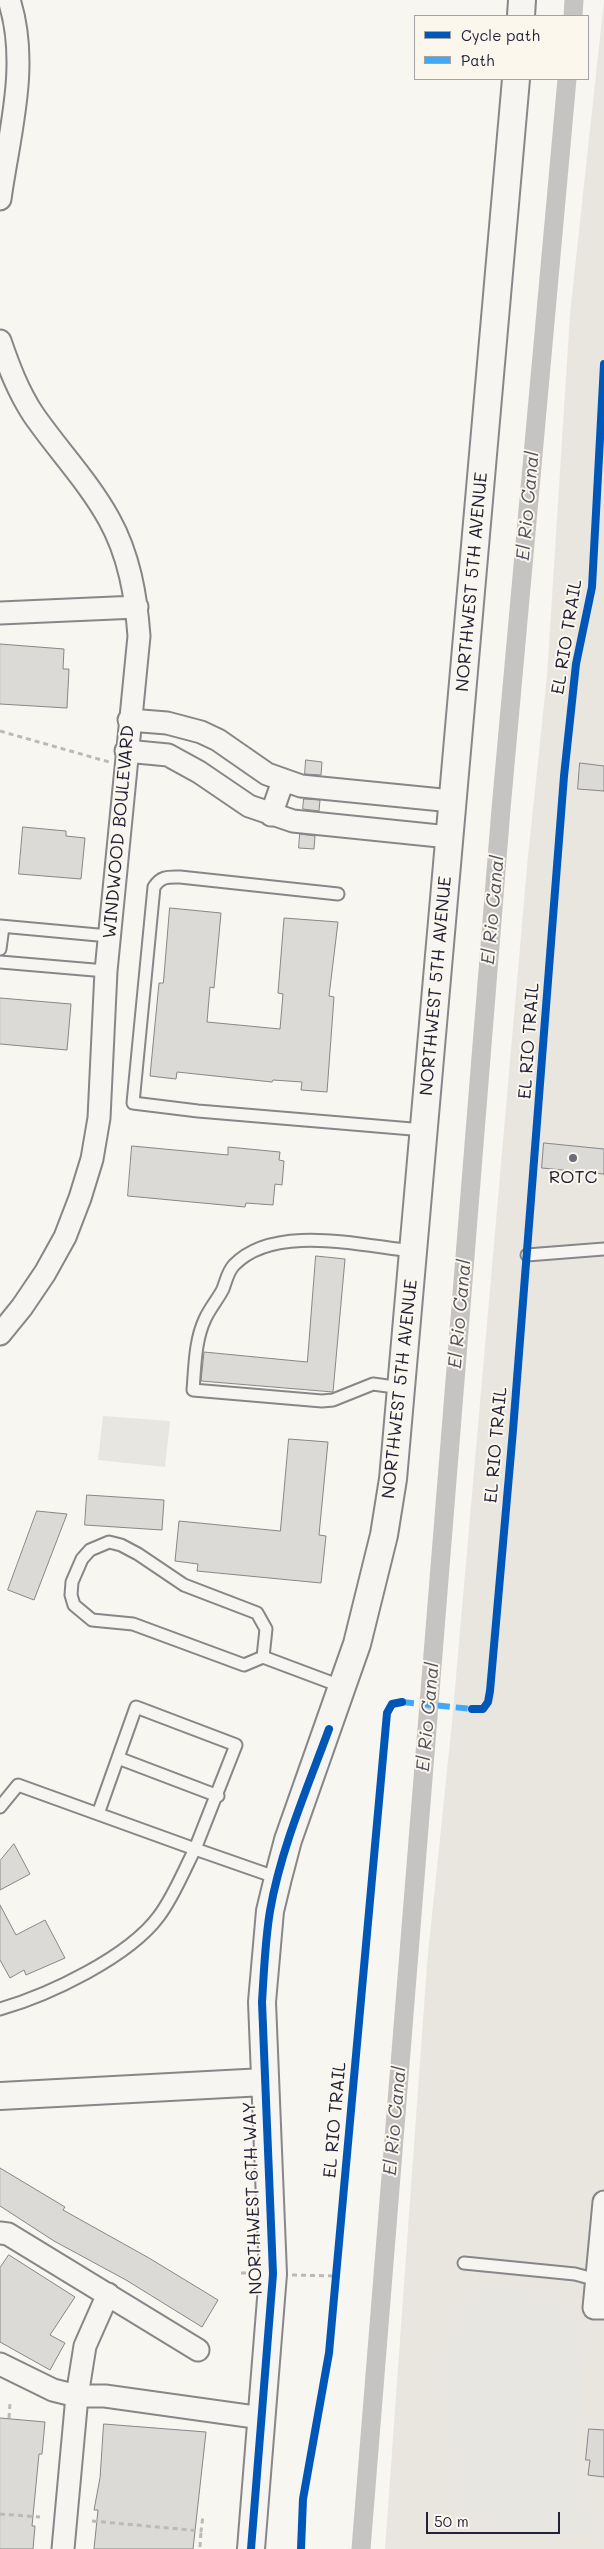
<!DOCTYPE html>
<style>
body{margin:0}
#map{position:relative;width:604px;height:2549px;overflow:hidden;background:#f8f6f0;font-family:Mali,sans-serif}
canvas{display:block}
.legend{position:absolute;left:414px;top:15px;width:175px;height:65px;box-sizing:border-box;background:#fbf7ec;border:1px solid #a4a2a5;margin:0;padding:6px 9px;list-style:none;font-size:15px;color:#22223b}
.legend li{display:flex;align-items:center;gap:10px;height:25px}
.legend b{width:25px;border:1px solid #a4a2a5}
.scale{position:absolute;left:426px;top:2512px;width:134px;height:22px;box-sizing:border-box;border:2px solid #22223b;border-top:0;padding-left:6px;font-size:15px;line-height:18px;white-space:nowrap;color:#22223b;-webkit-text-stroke:4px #fbf7ec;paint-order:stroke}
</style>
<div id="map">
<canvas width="604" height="2549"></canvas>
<ul class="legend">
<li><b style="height:6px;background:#0057b8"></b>Cycle path</li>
<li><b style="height:6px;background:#3fa9f5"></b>Path</li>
</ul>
<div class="scale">50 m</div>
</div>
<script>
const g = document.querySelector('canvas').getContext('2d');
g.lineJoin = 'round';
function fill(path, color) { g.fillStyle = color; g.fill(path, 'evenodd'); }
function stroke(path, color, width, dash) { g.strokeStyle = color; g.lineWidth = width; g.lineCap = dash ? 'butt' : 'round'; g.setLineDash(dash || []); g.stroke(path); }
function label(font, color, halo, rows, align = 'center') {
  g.font = font + ' Mali,sans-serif'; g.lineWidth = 4; g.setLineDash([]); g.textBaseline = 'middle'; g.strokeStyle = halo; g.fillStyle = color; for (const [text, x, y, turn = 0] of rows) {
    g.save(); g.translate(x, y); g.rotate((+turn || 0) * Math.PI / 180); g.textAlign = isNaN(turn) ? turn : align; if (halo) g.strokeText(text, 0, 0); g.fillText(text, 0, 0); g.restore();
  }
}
fill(new Path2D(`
 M604,0V2549H385L427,1964L452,1722L528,856L547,676L570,314Z`), '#e9e6e0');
fill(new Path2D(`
 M103,1416L170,1421L165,1467L98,1460Z
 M496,2287C518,2289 539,2290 558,2303C598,2331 580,2418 580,2461C580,2477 582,2494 584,2510L604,2520V2539L524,2530L462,2515L442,2367L453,2328L472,2296Z`), '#e8e6e0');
stroke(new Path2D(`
 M573,16L574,0
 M361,2549L501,809L567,79`), '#c6c4c3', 19);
const building = new Path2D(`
 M0,644L64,649L63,669H69L67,708L0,704Z
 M306,760L322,762L321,775L305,774Z
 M580,763L604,766V791L578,789Z
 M304,799L320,800L319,811L303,809Z
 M23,827L66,831V836L85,838L81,879L19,874Z
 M300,834L315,836L314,849L299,848Z
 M170,908L221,913L214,988L210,987L207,1022L280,1029L283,994L278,993L284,918L338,922L329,996L334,997L327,1092L301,1090L302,1082L273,1080L272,1082L177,1072L176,1079L150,1076L159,983H163Z
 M0,998L71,1004L67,1050L0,1044Z
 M544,1143L604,1149V1174L542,1168Z
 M132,1146L228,1155V1147L280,1152L279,1160L284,1161L282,1185L275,1184L273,1205L246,1203L245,1207L128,1196Z
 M316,1256L345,1259L333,1392L201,1381L204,1352L307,1362Z
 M289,1439L328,1442L319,1535L326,1536L321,1583L197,1571L198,1564L175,1561L179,1521L280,1531Z
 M87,1495L164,1500L162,1530L85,1525Z
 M37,1511L67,1514L34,1600L8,1590Z
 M14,1844L30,1874L0,1890V1861Z
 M0,1905L16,1935L45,1920L65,1958L26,1975L24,1970L10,1978L0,1960Z
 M0,2168L65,2207L63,2210L149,2258L218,2300L202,2327L126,2280L54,2241L0,2206Z
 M9,2255L75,2297L50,2335L65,2343L50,2370L0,2342V2268Z
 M0,2418L45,2422L42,2454H39L32,2526H35L33,2549H0Z
 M104,2424L206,2432L193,2549H94L98,2510H94L100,2478Z
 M589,2429L604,2430V2477L588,2475L590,2460H586Z`);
fill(building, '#dbdad7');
stroke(building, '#878688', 1);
const service = new Path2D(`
 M338,894L180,877C168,877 161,876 154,887L133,1103L198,1111L424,1130
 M0,926L109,936
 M0,949L3,927
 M0,962L106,971
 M527,1255L604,1249
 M402,1388L373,1384L333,1400L322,1401L193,1390C195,1366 195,1340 205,1319C210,1308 218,1299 223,1289C226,1281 228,1271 234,1265C274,1223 362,1246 413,1251
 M263,1657L266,1629L257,1613L184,1585L138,1554L121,1545L109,1542L90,1550L82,1559L72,1582L71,1595L74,1605L92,1620L133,1624L244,1665L263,1657L343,1687
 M118,1758L218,1796
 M0,1807L18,1785L195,1849C184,1870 174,1896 159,1916C129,1957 49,1995 0,2009
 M98,1814L136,1707L236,1745L195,1849L278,1878
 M464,2263L575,2274L597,2280`);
const minor = new Path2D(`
 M0,199C9,134 30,64 9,0
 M0,341C9,367 18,391 33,414C57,449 88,481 109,519C129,555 136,595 139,636L106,971L99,1118L92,1159L80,1198L65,1237L45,1273L22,1307L0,1334
 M0,613L137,607
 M129,720L167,723L201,732L218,740L267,774L301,786L452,801
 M126,751L168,755L199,772L249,806L293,821L449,837
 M271,815L283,781
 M604,2202L594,2308H604
 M0,2233L8,2234L198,2350
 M0,2364L53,2390L77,2396H105L262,2418
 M63,2549L77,2396L85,2346L108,2294`);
const tertiary = new Path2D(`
 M521,16L522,0
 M0,2096L264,2082
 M251,2549L273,2274L262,2002L270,1911L278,1878L288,1840L357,1644L384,1535L393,1479L516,79`);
stroke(service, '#878688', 15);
stroke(minor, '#878688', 25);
stroke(tertiary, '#878688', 30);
stroke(new Path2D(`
 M0,731L109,762
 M241,2273H251
 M292,2275L337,2276
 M9,2418L10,2403
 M0,2514L40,2517
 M92,2521L201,2531L203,2516
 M200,2547L201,2531`), '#bcbab9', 3, [5, 4]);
stroke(service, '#f6f5f1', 11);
stroke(minor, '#f6f5f1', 21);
stroke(tertiary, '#f6f5f1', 26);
stroke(new Path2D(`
 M402,1702L472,1709`), '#3fa9f5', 6, [12, 6]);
stroke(new Path2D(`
 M472,1709H483L488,1702L490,1691L513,1430L564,776L576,664L592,587L604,364
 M251,2549L273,2274L262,2002C264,1972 265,1941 270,1911C281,1848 307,1789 329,1729
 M301,2549L303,2499L329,2353L387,1713L392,1704L402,1702`), '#0057b8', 8);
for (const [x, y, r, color] of [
 [573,1158,5,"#6d6c7a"]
]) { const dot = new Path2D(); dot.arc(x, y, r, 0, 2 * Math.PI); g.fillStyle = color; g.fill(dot); stroke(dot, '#fbf7ec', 2); }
label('18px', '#22223b', '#fbf7ec', [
 ["NORTHWEST 5TH AVENUE",472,582,-85],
 ["EL RIO TRAIL",567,637,-81],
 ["WINDWOOD BOULEVARD",119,832,-85],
 ["NORTHWEST 5TH AVENUE",436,986,-85],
 ["EL RIO TRAIL",529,1041,-86],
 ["NORTHWEST 5TH AVENUE",400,1389,-84],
 ["EL RIO TRAIL",496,1445,-85],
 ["EL RIO TRAIL",335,2120,-85],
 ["NORTHWEST 6TH WAY",253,2198,-92]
]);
label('18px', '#22223b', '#fbf7ec', [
 ["ROTC",573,1177]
]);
label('italic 19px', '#545364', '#fbf7ec', [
 ["El Rio Canal",528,506,-85],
 ["El Rio Canal",493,910,-85],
 ["El Rio Canal",460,1314,-85],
 ["El Rio Canal",428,1717,-85],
 ["El Rio Canal",395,2121,-85]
]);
</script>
